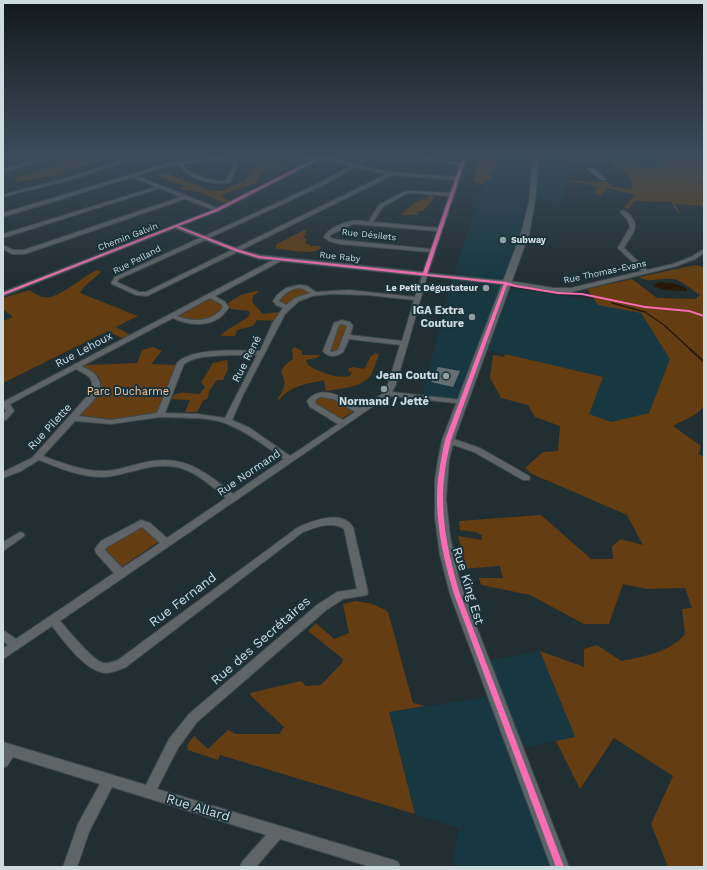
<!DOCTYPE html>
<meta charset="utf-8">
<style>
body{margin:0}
#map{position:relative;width:707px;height:870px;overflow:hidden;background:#212e32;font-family:"Work Sans",sans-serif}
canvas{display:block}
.frame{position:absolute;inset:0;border:4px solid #cedce0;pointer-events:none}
</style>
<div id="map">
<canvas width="707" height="870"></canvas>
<div class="frame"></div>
</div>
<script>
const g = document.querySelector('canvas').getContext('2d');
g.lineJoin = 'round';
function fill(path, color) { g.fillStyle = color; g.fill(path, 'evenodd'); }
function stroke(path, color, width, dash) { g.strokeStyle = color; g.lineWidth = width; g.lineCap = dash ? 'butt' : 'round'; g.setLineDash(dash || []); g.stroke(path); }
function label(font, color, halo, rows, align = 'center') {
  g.font = font + ' "Work Sans",sans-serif'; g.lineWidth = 4; g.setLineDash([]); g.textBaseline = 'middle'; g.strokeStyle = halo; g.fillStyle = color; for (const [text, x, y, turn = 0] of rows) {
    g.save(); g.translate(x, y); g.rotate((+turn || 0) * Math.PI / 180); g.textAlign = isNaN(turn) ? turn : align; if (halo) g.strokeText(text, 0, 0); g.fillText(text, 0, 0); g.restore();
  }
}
fill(new Path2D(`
 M492,157H567L563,202L532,200L504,287L596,301L599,305L641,313L670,359L649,413L611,422L589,414L603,377L482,349L462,402L422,397L452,280Z
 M591,157H668L655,170Z
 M540,651L575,737L516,749L560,867H452L459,828L415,814L389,712L495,696L482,662Z`), '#183841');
fill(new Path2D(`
 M75,157H112L51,176L18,182L13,179L57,165Z
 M480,157H495C498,164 494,168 490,173L491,179L494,180L486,181L483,184L475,182L473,179L477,171L476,169L478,163L485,162L484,160H480Z
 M668,157H704V181L699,182L704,184V206L675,204L680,213H678L671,202L635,201L628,209L624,208L635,195L607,188L601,195L594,194L598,187L565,180L595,182L605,181L612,184L611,187L632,189C634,175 621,170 611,164V161L655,170Z
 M275,162L289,164L262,173L256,181L259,182C248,186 236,189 224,194L222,197L232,202C222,206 212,196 202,193C195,190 187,191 180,189L185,185L174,183L156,175L169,172L171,173L170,175L209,190L223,191L231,186L244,182L253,168L258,166L257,164Z
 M429,196H434C434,199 426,208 423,211L417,212L418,215H402V213C407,209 412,204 418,201C423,199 426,201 429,196Z
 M304,230H306L304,238L307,239L305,243L312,246H319L321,248C312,256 288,249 277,249L276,247L277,244Z
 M695,265L704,267V406C697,416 683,420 673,426L701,446L698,454L704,457V867H668L651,824L673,776L614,738L580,789L556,741L575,737L540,651L584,667V649L597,645L621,661C643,657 670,652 685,634L682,609L692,608L685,588L647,589L623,584L609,624H584L530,595L481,585L479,578H503L500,566L460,569L454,548L461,547L458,536L482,540V535L475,532L460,530L459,521L541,515L591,559H613L612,546L621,539L643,545L627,515L532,474L525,468L543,452L558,451L560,426L535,417L528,405L501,398L490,378L493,355L504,357L505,354L603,377L589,414L611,422L649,413L670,359L641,313L598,305L587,289L632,279L657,298L695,299L700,295C692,290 683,281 673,279C662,277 648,284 639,277Z
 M97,270L101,271C95,280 87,281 80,293L138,316L116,327L131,335L123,339L108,331L3,383V321L13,317L3,309V298L29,290C33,292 38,296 43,297C57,301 84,275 97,270Z
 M300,287L310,292L287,304L279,302L285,294Z
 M256,291L259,292L253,296L252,302L263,314L279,312L274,321L257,320L253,326L237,330L235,336H220C228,327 243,323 250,314L249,311L231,309L228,303L241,295Z
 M210,299L222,305L223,308C212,321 193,326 178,316Z
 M340,323L347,325L338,351L330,352L338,324Z
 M153,347L162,351L151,364L177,365L156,414L113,420L81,415C87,405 109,389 98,376C94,372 88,370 84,367L85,365L137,363L142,350Z
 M295,347L302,351V355H320L317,358L306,360L308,365C320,372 335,379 350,376L352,372H349L348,369L353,367L364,369L371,356L376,353L379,355C376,361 375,367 372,373C364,388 341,388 326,391L324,380C308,384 291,385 280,399L277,400C285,387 287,386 281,371L285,365L293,359L292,349Z
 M227,360L228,369L223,380H217L209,391L208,398L203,401L197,412H185L190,400L171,399C176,389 191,394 200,394L205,387L201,382L213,363Z
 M318,396H329L353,412L341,419L314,403V400Z
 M142,526L159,541L158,542L123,566L120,567L105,552L104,549L106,546Z
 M355,601C368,603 377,604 388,612L413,703L425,706L389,712L415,814L220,755L218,760L188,750L187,745L194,736L208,749L228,730L236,734H279L284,727L251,696L250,693L301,681L306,686L321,685L342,663L343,659L308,631L316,623L334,639L349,633L343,604Z`), '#643e12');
fill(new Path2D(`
 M660,282C670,283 678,283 687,289V291L664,290L655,287L654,285Z`), '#281808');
stroke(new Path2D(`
 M612,303L645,312L664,325L691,350`), '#281808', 1.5);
stroke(new Path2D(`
 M690,349L704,362`), '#281808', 2);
fill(new Path2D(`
 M586,168H594L607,180H600Z
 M438,367L460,371L453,387L431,382Z`), '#646f72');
const minor = new Path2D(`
 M40,157H48L3,173V170Z
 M132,157H140L77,178L3,197V195L73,176Z
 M223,157H242L236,159L237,167L230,182C214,186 186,179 179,165H171L137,176L217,208L310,161L298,157H307L314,159C325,154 343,162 354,164L366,157H372L359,165L388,172L456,177L460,165L408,157H423L461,163L463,157H467L428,273L516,282L554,288H571L642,271L618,248L630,227L627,219L620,212L623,210C627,212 630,215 633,219C640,230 628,238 624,248L647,270L673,264L691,257L704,249V253L695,259L677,266L571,292H554L516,286L427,276L408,343L396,384L392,392L462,400H465L466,402L465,404L388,396L60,621C69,631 91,659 103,663C108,664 113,662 118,660L297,528C311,521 342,509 353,527L368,592L367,595L343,599L325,611L197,722L178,748L157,789L393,860L398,862L400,867H371L280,839L256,867H240L242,862L266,835L112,787L89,832L77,867H63L78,824L100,784L13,757L7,766L3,768V742L146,785L169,739L189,714L317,605L337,592L357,589L344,529C333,520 314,528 303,532L126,667C119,670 112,673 105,673C85,671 64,641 52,626L3,659V648L8,645L3,641V630L16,639L114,573L96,553L95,549L101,541L141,520L150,523L167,538L226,498C197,474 181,459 141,469C128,472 115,477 102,477C80,477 59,468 39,460L21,471L3,478V472L32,458L91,392C95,377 88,376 76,369L10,404L14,411L6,420H3V414L6,411L4,407H3V402L273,260L259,259L237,252L147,296L136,295L112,284L111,283L115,277L200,238L175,228L3,296V292L213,210L185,199L25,254H12L3,249V245L13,250H24L181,197L160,188L3,238V234L156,187L133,177L3,217V213L169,163ZM232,159L233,167L226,180L217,181L207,179L186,170L183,164ZM321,159L351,166L320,183L205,236L180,226L219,211ZM355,167L387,174L236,248L209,238L324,185ZM393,175L455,180L450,193L413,191L403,192L379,205L368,222C363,221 357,220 352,221C344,222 327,229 324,237L329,241L340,244L430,252L423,272L260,255L241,250ZM413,193L449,196L438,228L373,222L383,207L406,194ZM353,224L437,231L431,249L340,240L333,239L330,237V235ZM205,240L232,250L146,292H139L117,282L119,279ZM281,261L422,276L415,297L349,290L316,292L307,286L299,285L286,288L277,295L273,301L276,305L283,308L272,324L260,351C239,351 193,347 177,363L157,413L111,420L79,416C87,406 108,391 97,377C94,372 86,369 82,366L173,318C192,327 217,328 229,307L225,302L215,296ZM299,288L303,289L310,293L295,298L286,305L279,301C284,294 290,289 299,288ZM330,294L368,295L414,300L402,341L350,335L353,326L350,322L342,320L334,323L323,351C328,358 336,357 343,352L349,339L400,345L388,384L384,393L360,408C345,399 322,382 307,401L310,407L338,424L290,456L250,428L232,420L243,395L285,314L299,301L313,296ZM210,298L221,304L223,307C212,323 193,322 177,316ZM342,324L347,326L338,350L332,352L330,351L339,325ZM232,355H257L225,418L197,414L165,413L184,364C197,355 216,356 232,355ZM321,397L333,399L355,412L343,420L316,404L315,401L318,398ZM160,417C180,418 209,416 227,424C248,432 266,447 284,459L233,494C203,470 182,453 142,463C129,466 116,471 103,471C82,471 62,463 43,456L75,421L111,424ZM142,527L160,543L122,568L105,550L107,547Z
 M448,437L480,448L529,476L530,478L529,480H523L474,452L445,442L444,440L445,438Z
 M20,532L23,533L25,535L23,537L3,551V542Z`);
const major = new Path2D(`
 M533,157H539L535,201L529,234L454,440L449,460L446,499L450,536L458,574L464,594L569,867H551L450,594L440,555L435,518V480L438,460L442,440L521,234L529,201Z`);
stroke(minor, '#3e494c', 2);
stroke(major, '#3e494c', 2);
fill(minor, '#5f6466');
fill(major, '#5c6568');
fill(new Path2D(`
 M319,157H323L218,211L178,226L237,249L259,256L423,273L463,157H466L427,274L506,282L516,285L558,292L582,293L645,306L689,310L704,315V317L689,312L645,308L582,295L558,294L515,287L507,285L451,440C448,453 445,466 444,479C440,518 449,557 460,594L564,867H556L454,594C443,557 434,518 438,479C440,466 442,453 445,440L504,284L259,258L235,251L176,227L3,295V293L216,209Z`), '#f96db3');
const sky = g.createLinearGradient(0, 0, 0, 279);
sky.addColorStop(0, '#12191c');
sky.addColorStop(0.56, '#3d4c5a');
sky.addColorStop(1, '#3d4c5a00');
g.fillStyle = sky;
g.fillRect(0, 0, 707, 279);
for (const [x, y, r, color] of [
 [503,240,4,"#919fa3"],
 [486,288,4,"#919fa3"],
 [472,317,4,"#919fa3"],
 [446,376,4,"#919fa3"],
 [384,389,4,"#919fa3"]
]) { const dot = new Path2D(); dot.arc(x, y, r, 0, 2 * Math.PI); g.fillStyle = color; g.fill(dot); stroke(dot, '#1a3239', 1.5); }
label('9px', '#cedce0', '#1a3239', [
 ["Rue Désilets",369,235,6],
 ["Chemin Galvin",128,237,-21],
 ["Rue Raby",340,257,6],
 ["Rue Pelland",137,260,-27],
 ["Rue Thomas-Evans",605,272,-12]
]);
label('bold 9px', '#cedce0', '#1a3239', [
 ["Subway",511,240],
 ["Le Petit Dégustateur",478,288,"right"]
], 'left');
label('bold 11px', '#cedce0', '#1a3239', [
 ["IGA Extra",464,311],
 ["Couture",464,324],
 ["Jean Coutu",438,376],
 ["Normand / Jetté",384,402,"center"]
], 'right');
label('11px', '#cedce0', '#1a3239', [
 ["Rue Lehoux",84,350,-28],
 ["Rue René",247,359,-63],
 ["Rue Pilette",50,427,-47],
 ["Rue Normand",249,473,-34]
]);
label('11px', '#f7c498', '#1a3239', [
 ["Parc Ducharme",128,392]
]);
label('13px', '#cedce0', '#1a3239', [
 ["Rue King Est",468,586,73],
 ["Rue Fernand",183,600,-37],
 ["Rue des Secrétaires",261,641,-41],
 ["Rue Allard",198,808,17]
]);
</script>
